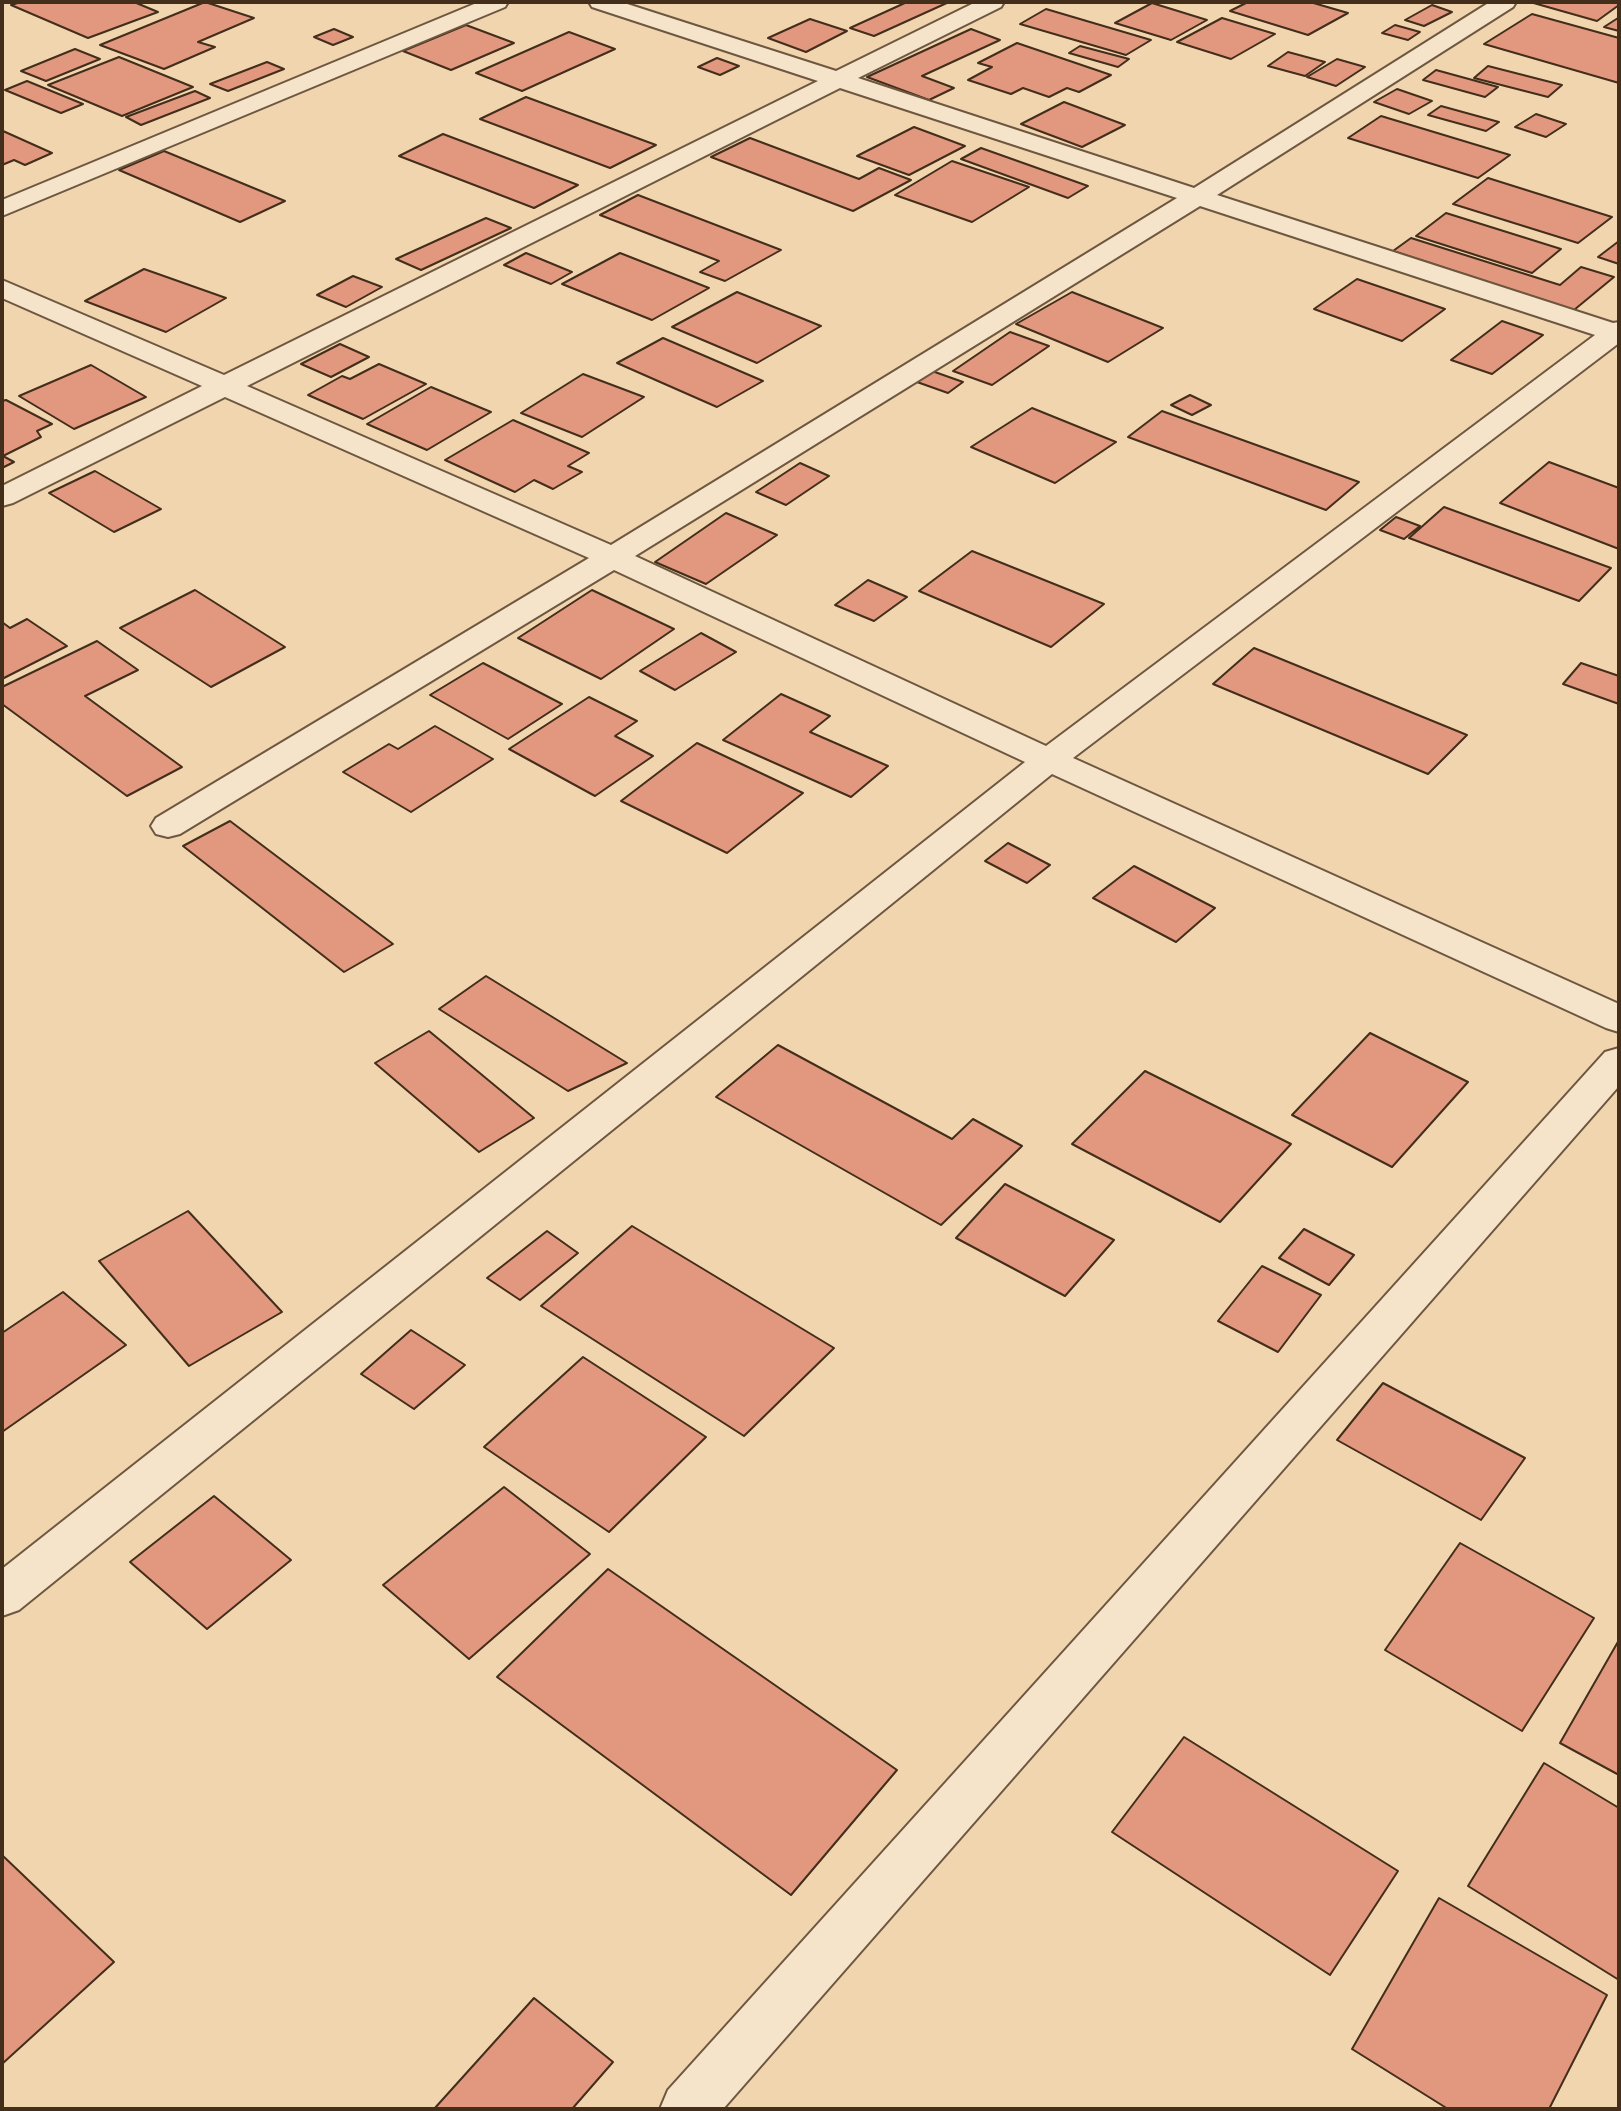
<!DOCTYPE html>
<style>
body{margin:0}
#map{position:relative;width:1621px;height:2111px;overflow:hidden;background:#f0d5ae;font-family:"IM FELL French Canon",serif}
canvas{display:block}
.frame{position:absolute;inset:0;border:4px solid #432d1b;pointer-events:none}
</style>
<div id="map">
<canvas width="1621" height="2111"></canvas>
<div class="frame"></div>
</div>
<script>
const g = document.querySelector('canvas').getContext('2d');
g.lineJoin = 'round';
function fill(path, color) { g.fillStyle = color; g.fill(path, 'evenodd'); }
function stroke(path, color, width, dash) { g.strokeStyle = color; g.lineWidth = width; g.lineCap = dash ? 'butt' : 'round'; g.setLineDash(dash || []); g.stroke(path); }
const building = new Path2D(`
 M21,2H134L158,12L88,38L11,5Z
 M205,2L254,18L198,42L215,47L164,69L100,45Z
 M907,2H949L874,36L850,28Z
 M1248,2H1310L1348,13L1308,35L1230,11Z
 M1530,2H1619V5L1597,21Z
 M1152,3L1207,20L1171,40L1115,23Z
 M1432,5L1452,12L1424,26L1405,20Z
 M1046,9L1151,40L1126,55L1020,24Z
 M1532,14L1619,38V83L1484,44Z
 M1222,18L1275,34L1231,59L1177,42Z
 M1618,18L1619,31L1604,27Z
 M810,19L847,31L806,52L768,38Z
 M466,25L514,43L451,70L403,51Z
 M1395,25L1420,32L1408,40L1382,33Z
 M334,29L353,37L333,45L314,37Z
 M971,29L1000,40L922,76L954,88L929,100L867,77Z
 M569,32L615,49L522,91L476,73Z
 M1017,43L1111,75L1079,92L1067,88L1049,97L1023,88L1011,94L968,80L992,67L978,63Z
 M1080,46L1129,59L1118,67L1069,53Z
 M75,49L100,59L46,81L21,71Z
 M1288,52L1325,62L1305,76L1268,66Z
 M119,57L193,87L122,116L48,85Z
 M717,58L739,66L720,75L698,67Z
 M1337,59L1365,67L1336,86L1307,77Z
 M267,62L284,69L228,91L210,84Z
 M1488,66L1562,85L1548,97L1474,78Z
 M1436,70L1498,87L1485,97L1423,80Z
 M27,81L83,104L61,113L5,90Z
 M1397,89L1432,101L1409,114L1374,102Z
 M195,91L210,98L141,125L126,117Z
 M526,97L656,145L610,168L480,119Z
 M1064,102L1125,125L1082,147L1021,124Z
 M1441,106L1499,122L1486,131L1428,115Z
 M1536,114L1566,124L1546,137L1515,127Z
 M1381,116L1510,155L1478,178L1348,138Z
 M914,127L965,146L909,175L857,156Z
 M2,132L3,131L52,153L25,165L14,160L2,165Z
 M443,134L578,185L534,208L399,156Z
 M750,138L859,179L879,168L911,180L853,211L711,157Z
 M981,148L1088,186L1068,198L961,159Z
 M164,151L285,201L240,222L119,170Z
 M952,161L1029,187L972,222L895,195Z
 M1488,178L1612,217L1578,243L1453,204Z
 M638,195L781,250L725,281L700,272L719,261L600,215Z
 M1446,213L1561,249L1532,273L1416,236Z
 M486,218L511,228L421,270L396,259Z
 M1411,238L1560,285L1581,267L1614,277L1574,310L1393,251Z
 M1619,241V264L1598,257Z
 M526,253L572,272L551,284L504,265Z
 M620,253L709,288L652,320L562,284Z
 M144,269L226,298L166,332L85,301Z
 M353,276L382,287L346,307L317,295Z
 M1357,279L1445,309L1402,341L1314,309Z
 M737,292L821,326L757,363L672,327Z
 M1072,292L1163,328L1108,362L1016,324Z
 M1502,321L1543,335L1492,374L1451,360Z
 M1010,332L1049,346L992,385L953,371Z
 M663,338L763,381L717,407L617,363Z
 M340,344L369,357L331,377L301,364Z
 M379,364L426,384L363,419L308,395L342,376L350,379Z
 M91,365L146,397L74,429L19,396Z
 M932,371L963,382L948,393L917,382Z
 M583,374L644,397L582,437L521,413Z
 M431,387L491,412L427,450L367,424Z
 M1190,395L1211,405L1192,415L1171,405Z
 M6,400L52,424L37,431L41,437L3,456L14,462L2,468V401Z
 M1032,408L1116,442L1055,483L971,447Z
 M1162,411L1359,482L1326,510L1128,437Z
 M513,420L589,453L568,466L582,472L553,489L534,480L515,492L445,460Z
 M1549,462L1619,488V549L1500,503Z
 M800,463L829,476L786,505L756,492Z
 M95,471L161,509L114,532L49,493Z
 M1444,507L1611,568L1579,601L1409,538Z
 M726,513L777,535L706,584L655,562Z
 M1396,517L1420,526L1404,539L1380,530Z
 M972,551L1104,604L1051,647L919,591Z
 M868,580L907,597L874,621L835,605Z
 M195,590L285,647L211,687L120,628Z
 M592,590L674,629L601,679L518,638Z
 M27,619L67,646L2,679V622L10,628Z
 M701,633L736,652L675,690L640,671Z
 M97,641L138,670L85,696L182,767L127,796L2,704V687Z
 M1254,648L1467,735L1428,774L1213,684Z
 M483,663L562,704L508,739L430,695Z
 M1581,663L1619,676V704L1563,684Z
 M781,694L830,716L810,732L888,766L851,797L723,740Z
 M589,697L637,721L615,736L653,756L595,796L509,749Z
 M435,726L493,759L411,812L343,772L389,744L398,749Z
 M697,743L803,793L727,853L621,801Z
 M230,821L393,944L344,972L183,846Z
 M1008,843L1050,865L1027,883L985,861Z
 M1134,866L1215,908L1176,942L1093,898Z
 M486,976L627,1063L568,1091L439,1009Z
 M429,1031L534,1118L479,1152L375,1063Z
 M1370,1033L1468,1082L1392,1167L1292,1115Z
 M778,1045L952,1139L973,1119L1022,1146L941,1225L716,1097Z
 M1145,1071L1291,1144L1220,1222L1072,1144Z
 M1005,1184L1114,1240L1065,1296L956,1238Z
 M188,1211L282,1312L189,1366L99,1261Z
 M632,1226L834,1348L744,1436L541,1306Z
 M1304,1229L1354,1255L1329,1285L1279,1258Z
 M547,1231L578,1253L520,1300L487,1278Z
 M1262,1266L1321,1295L1278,1352L1218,1321Z
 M63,1292L126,1345L2,1432V1333Z
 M411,1330L465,1365L414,1409L361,1374Z
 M583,1357L706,1437L609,1532L484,1447Z
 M1383,1383L1525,1458L1481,1520L1337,1440Z
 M504,1487L590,1554L469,1659L383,1585Z
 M214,1496L291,1560L207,1629L130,1562Z
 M1460,1543L1594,1618L1522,1731L1385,1650Z
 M608,1569L897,1770L791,1895L497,1677Z
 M1619,1640V1775L1560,1743Z
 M1184,1737L1398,1871L1330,1975L1112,1832Z
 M1544,1763L1619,1808V1980L1468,1886Z
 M2,1855L114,1962L2,2064Z
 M1439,1898L1607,1995L1549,2109H1448L1352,2049Z
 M534,1998L613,2062L572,2109H434Z`);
fill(building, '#e2987e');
stroke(building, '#432d1b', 2);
const minor = new Path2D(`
 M479,2H508L505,7L2,216V200Z
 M589,2H621L836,71L976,2H1004L1001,7L858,78L1194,188L1490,2H1516L1513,7L1217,195L1613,323L1619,322V343L1073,758L1619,1004V1032L1606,1028L1052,774L19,1610L2,1616V1569L1025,762L614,570L180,834L168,837L156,834L151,826L156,818L589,558L225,397L13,503L2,506V486L202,386L2,298V280L224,375L818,81L592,7ZM840,88L1177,198L611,545L247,386ZM1200,206L1595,335L1046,746L635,556Z
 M1619,1048V1086L723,2109H660L668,2090L1605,1052Z`);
stroke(minor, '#6e5740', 4);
fill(minor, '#f5e4ca');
</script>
